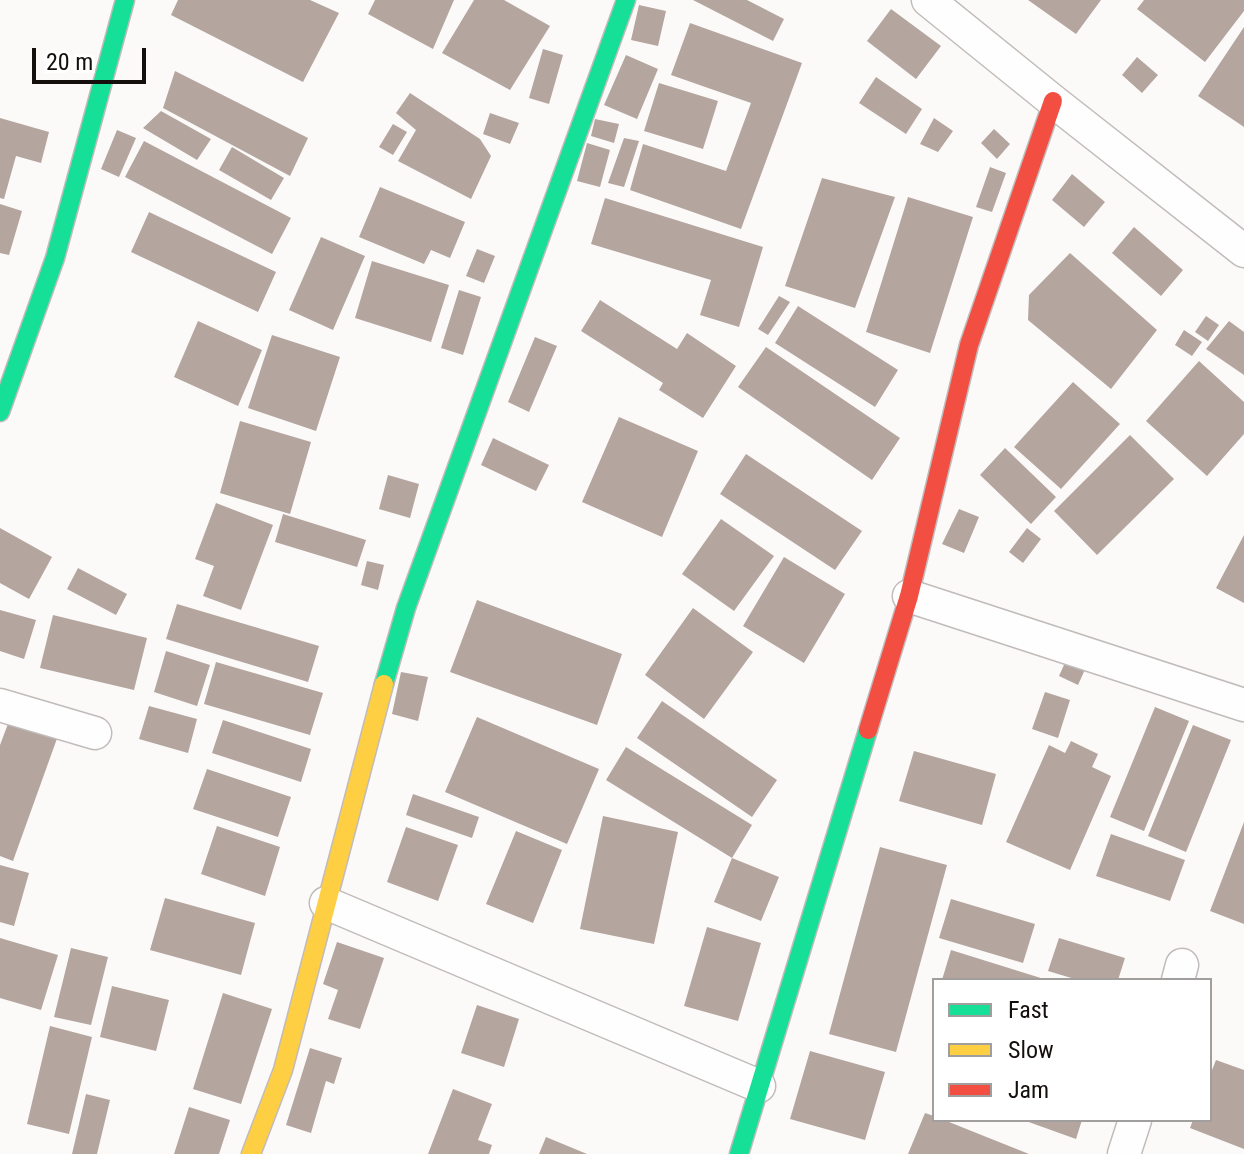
<!DOCTYPE html>
<style>
body{margin:0}
#map{position:relative;width:1244px;height:1154px;overflow:hidden;background:#fcfaf9;font-family:"Roboto Condensed",sans-serif}
canvas{display:block}
.legend{position:absolute;left:932px;top:978px;width:280px;height:144px;box-sizing:border-box;background:#fff;border:2px solid #a19f9e;margin:0;padding:10px 14px;list-style:none;font-size:24px;color:#140e0c}
.legend li{display:flex;align-items:center;gap:16px;height:40px}
.legend b{width:40px;border:2px solid #a19f9e}
.scale{position:absolute;left:32px;top:48px;width:114px;height:36px;box-sizing:border-box;border:4px solid #140e0c;border-top:0;padding-left:10px;font-size:24px;line-height:28px;white-space:nowrap;color:#140e0c;-webkit-text-stroke:6px #fff;paint-order:stroke}
</style>
<div id="map">
<canvas width="1244" height="1154"></canvas>
<ul class="legend">
<li><b style="height:10px;background:#16e098"></b>Fast</li>
<li><b style="height:10px;background:#ffcf43"></b>Slow</li>
<li><b style="height:10px;background:#f24e42"></b>Jam</li>
</ul>
<div class="scale">20 m</div>
</div>
<script>
const g = document.querySelector('canvas').getContext('2d');
g.lineJoin = 'round';
function fill(path, color) { g.fillStyle = color; g.fill(path, 'evenodd'); }
function stroke(path, color, width, dash) { g.strokeStyle = color; g.lineWidth = width; g.lineCap = dash ? 'butt' : 'round'; g.setLineDash(dash || []); g.stroke(path); }
fill(new Path2D(`
 M178,0H310L339,13L303,82L171,15Z
 M375,0H454L433,49L368,14Z
 M474,0H504L550,26L510,90L442,53Z
 M693,0H747L784,19L773,41Z
 M1028,0H1101L1076,34Z
 M1144,0H1244V11L1205,62L1137,9Z
 M639,5L666,11L658,46L631,40Z
 M891,9L941,46L916,79L867,41Z
 M690,23L802,63L741,229L630,190L643,144L726,171L751,103L671,75Z
 M1244,27V127L1198,96Z
 M543,49L563,55L549,104L529,98Z
 M626,55L658,69L637,119L604,105Z
 M1137,57L1158,75L1142,93L1122,75Z
 M175,71L308,138L290,176L163,108Z
 M876,77L922,109L906,134L859,103Z
 M659,83L718,101L703,149L644,131Z
 M410,93L480,139L491,156L471,199L398,161L416,130L396,113Z
 M161,111L211,139L197,160L143,128Z
 M490,113L519,123L510,144L483,134Z
 M0,118L49,132L41,163L16,156L4,199L0,198Z
 M934,118L953,131L938,152L920,144Z
 M595,119L619,124L614,143L591,136Z
 M393,124L407,132L393,155L379,147Z
 M994,129L1010,144L997,159L981,143Z
 M117,130L136,138L119,177L101,169Z
 M624,138L639,141L624,187L608,183Z
 M144,141L291,218L272,254L125,177Z
 M587,143L610,150L600,187L577,181Z
 M232,147L284,178L271,200L219,170Z
 M990,167L1006,173L992,212L976,207Z
 M1072,174L1105,202L1084,227L1052,200Z
 M822,178L895,197L855,308L785,286Z
 M380,187L465,222L450,258L431,250L424,264L359,237Z
 M908,197L973,217L930,353L866,332Z
 M605,198L763,247L739,327L700,315L711,280L591,244Z
 M0,204L22,211L9,255L0,253Z
 M149,212L276,272L258,312L131,252Z
 M1134,227L1183,270L1161,296L1112,253Z
 M321,237L365,256L333,330L289,310Z
 M477,249L495,256L484,283L466,276Z
 M1070,253L1157,330L1111,389L1028,320L1029,295Z
 M372,261L449,285L431,342L355,318Z
 M459,290L481,297L463,355L441,348Z
 M779,296L790,302L768,335L758,329Z
 M600,300L677,349L687,333L736,366L703,418L659,390L663,383L581,331Z
 M798,306L898,370L875,407L775,343Z
 M1206,316L1219,325L1208,341L1195,332Z
 M198,321L262,350L238,406L174,377Z
 M1229,321L1244,332V375L1206,349Z
 M1184,330L1202,342L1192,356L1175,345Z
 M272,335L340,357L316,431L248,408Z
 M535,337L557,346L529,412L508,402Z
 M766,347L900,438L872,480L738,387Z
 M1199,361L1244,402V434L1207,476L1146,421Z
 M1073,382L1120,424L1061,489L1014,447Z
 M619,417L698,451L662,537L582,502Z
 M240,421L311,442L290,514L220,493Z
 M1130,435L1174,479L1097,555L1054,511Z
 M493,438L549,465L536,491L481,465Z
 M1005,448L1056,497L1031,524L980,475Z
 M746,454L862,531L835,570L720,494Z
 M388,475L419,484L410,518L379,509Z
 M216,503L273,525L241,610L203,596L214,566L195,559Z
 M959,509L979,517L964,553L942,544Z
 M283,514L366,540L357,567L275,542Z
 M721,519L774,556L734,611L682,574Z
 M0,528L52,557L29,599L0,583Z
 M1027,528L1041,539L1023,563L1009,552Z
 M1244,535V603L1216,588Z
 M784,557L845,594L804,663L743,626Z
 M367,561L384,565L378,590L361,585Z
 M78,568L127,594L116,615L67,589Z
 M477,600L622,654L597,725L450,672Z
 M177,604L319,646L308,682L166,639Z
 M693,608L753,652L704,719L645,675Z
 M0,610L36,620L24,659L0,651Z
 M53,615L147,638L134,690L40,668Z
 M166,651L210,665L197,706L154,692Z
 M1068,656L1087,665L1078,685L1059,676Z
 M216,662L323,693L310,735L204,704Z
 M401,672L428,677L418,721L392,714Z
 M1045,692L1070,700L1058,738L1032,729Z
 M662,701L777,780L752,817L637,738Z
 M149,706L197,719L188,753L139,739Z
 M1155,707L1189,721L1144,831L1110,817Z
 M11,716L59,733L13,861L0,856V745Z
 M477,717L599,769L567,844L445,792Z
 M223,720L311,749L301,782L212,753Z
 M1193,725L1231,740L1186,852L1148,836Z
 M1071,741L1098,754L1092,767L1111,776L1070,870L1006,842L1049,745L1065,753Z
 M626,747L752,825L732,858L606,780Z
 M914,751L996,774L982,825L899,801Z
 M207,769L291,797L278,837L193,809Z
 M413,794L479,817L472,838L406,815Z
 M603,816L678,832L654,944L580,929Z
 M1244,822V924L1210,911Z
 M217,826L280,847L265,896L201,874Z
 M406,827L458,845L438,901L387,882Z
 M516,831L562,850L533,923L486,904Z
 M1111,834L1185,860L1170,901L1096,876Z
 M880,847L947,865L896,1052L829,1034Z
 M732,858L779,877L761,921L714,902Z
 M0,865L29,873L14,926L0,922Z
 M165,898L255,923L241,975L150,950Z
 M951,899L1035,924L1023,963L939,938Z
 M707,927L761,943L738,1021L684,1006Z
 M0,938L58,955L41,1010L0,998Z
 M1059,938L1125,958L1118,980H1078L1048,971Z
 M337,942L384,958L360,1029L328,1019L338,990L323,984Z
 M71,948L108,957L91,1025L54,1017Z
 M951,950L1044,979V980H942Z
 M112,986L169,1000L156,1051L100,1037Z
 M223,993L272,1009L241,1104L193,1089Z
 M477,1005L519,1019L504,1067L461,1053Z
 M50,1026L92,1037L69,1134L27,1124Z
 M310,1048L342,1058L334,1084L326,1081L311,1133L286,1125Z
 M810,1051L885,1072L865,1140L790,1119Z
 M1216,1060L1244,1070V1149L1190,1128L1193,1120H1210V1075Z
 M453,1089L492,1104L478,1140L492,1145L489,1154H428Z
 M86,1094L110,1100L97,1154H72Z
 M189,1107L230,1120L219,1154H174Z
 M925,1113L934,1116V1120H944L1029,1154H908Z
 M1023,1120H1082L1076,1139Z
 M546,1137L587,1154H539Z`), '#b4a59f');
const street = new Path2D(`
 M928,0L1053,101L1244,251
 M909,596L1244,705
 M0,705L95,733
 M326,903L759,1086
 M1178,980L1182,965
 M1124,1154L1135,1120`);
const fast = new Path2D(`
 M0,412L55,258L125,0
 M384,684L406,608L626,0
 M739,1154L868,730`);
const slow = new Path2D(`
 M251,1154L283,1070L384,684`);
const jam = new Path2D(`
 M868,730L909,596L969,345L1053,101`);
stroke(street, '#c1bcbb', 35);
stroke(fast, '#c1bcbb', 21);
stroke(slow, '#c1bcbb', 21);
stroke(jam, '#c1bcbb', 21);
stroke(street, '#fffefe', 32);
stroke(fast, '#16e098', 18);
stroke(slow, '#ffcf43', 18);
stroke(jam, '#f24e42', 18);
</script>
